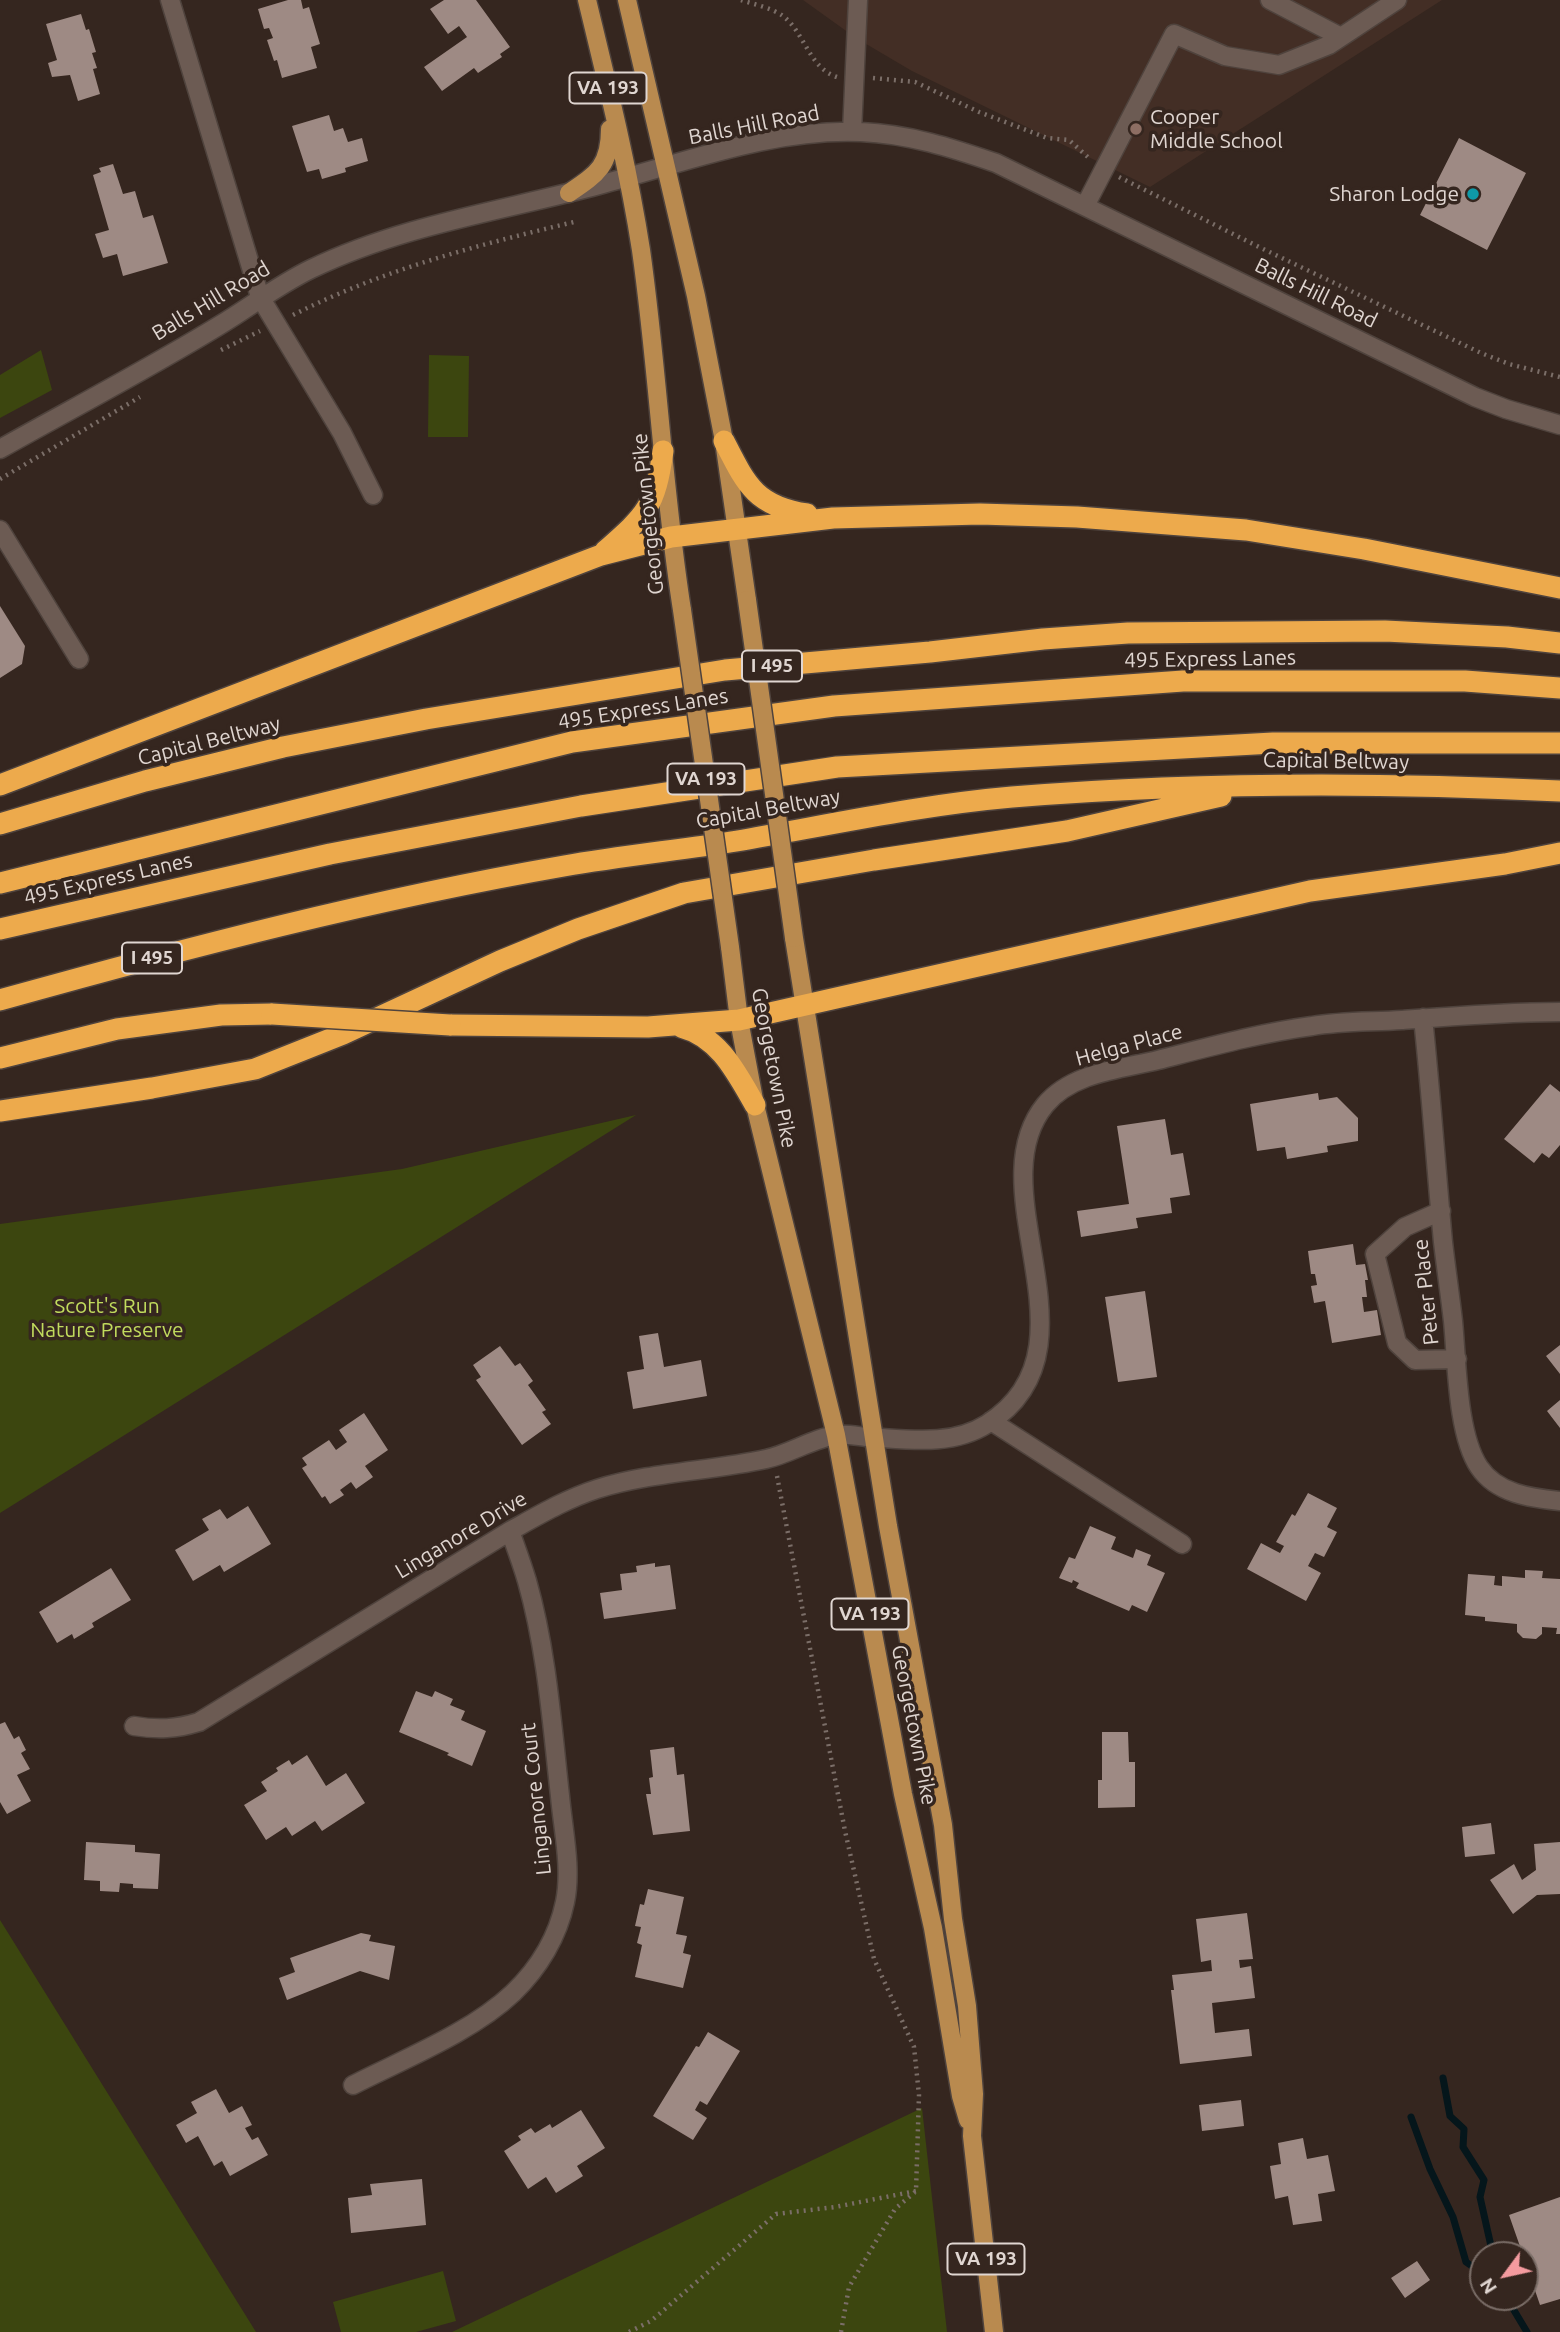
<!DOCTYPE html>
<style>
body{margin:0}
#map{position:relative;width:1560px;height:2332px;overflow:hidden;background:#35261f;font-family:Ubuntu,sans-serif}
canvas{display:block}
.north{position:absolute;left:1469px;top:2241px;width:70px;height:70px;box-sizing:border-box;background:#35261f;border:2px solid #796c66;border-radius:50%;rotate:237deg;font-size:19px;font-weight:700;line-height:28px;text-align:center;color:#e0d6d1}
.north::after{content:'';display:block;margin:auto;width:24px;height:32px;background:#f49b9f;clip-path:polygon(50% 0,100% 100%,50% 72%,0 100%)}
</style>
<div id="map">
<canvas width="1560" height="2332"></canvas>
<div class="north">N</div>
</div>
<script>
const g = document.querySelector('canvas').getContext('2d');
g.lineJoin = 'round';
function fill(path, color) { g.fillStyle = color; g.fill(path, 'evenodd'); }
function stroke(path, color, width, dash) { g.strokeStyle = color; g.lineWidth = width; g.lineCap = dash ? 'butt' : 'round'; g.setLineDash(dash || []); g.stroke(path); }
function label(font, color, halo, rows, align = 'center') {
  g.font = font + ' Ubuntu,sans-serif'; g.lineWidth = 7; g.setLineDash([]); g.textBaseline = 'middle'; g.strokeStyle = halo; g.fillStyle = color; for (const [text, x, y, turn = 0] of rows) {
    g.save(); g.translate(x, y); g.rotate((+turn || 0) * Math.PI / 180); g.textAlign = isNaN(turn) ? turn : align; if (halo) g.strokeText(text, 0, 0); g.fillText(text, 0, 0); g.restore();
  }
}
fill(new Path2D(`
 M803,0H1442L1150,187L912,71L856,38Z`), '#432e25');
fill(new Path2D(`
 M41,350L52,390L0,418V375Z
 M429,355L469,356L468,437H428Z
 M636,1115L0,1513V1224L402,1169Z
 M0,1920L256,2332H0Z
 M922,2108L947,2332H452Z
 M443,2271L456,2321L416,2332H341L333,2302Z`), '#3c460f');
stroke(new Path2D(`
 M1443,2078L1450,2116L1464,2129L1463,2147L1484,2180L1480,2197L1493,2255
 M1411,2117L1430,2169L1453,2217L1466,2262L1483,2274
 M1506,2297L1527,2332`), '#05161b', 7);
fill(new Path2D(`
 M288,0H301L303,9L309,7L320,44L311,47L317,68L282,78L277,60L274,61L267,40L273,38L269,28L264,29L258,9Z
 M444,0H476L510,47L500,54L502,57L478,73L474,68L442,91L424,67L467,37L459,26L448,34L430,9Z
 M81,14L86,30L89,29L96,52L92,53L97,68L93,69L100,94L78,101L70,75L52,77L48,63L57,60L46,24Z
 M329,115L334,131L343,128L348,142L362,138L368,161L345,168L346,172L322,179L319,169L307,172L292,126Z
 M1459,138L1526,173L1487,250L1420,215Z
 M113,164L123,194L135,191L143,218L153,215L168,263L123,276L117,254L103,258L95,234L109,230L93,175L101,172L99,168Z
 M0,606L25,646L22,664L0,678Z
 M1550,1084L1560,1092V1145L1549,1158L1542,1153L1534,1163L1504,1139Z
 M1318,1093L1319,1100L1337,1097L1358,1118V1141L1327,1146L1328,1152L1287,1159L1285,1147L1257,1151L1250,1104Z
 M1165,1119L1171,1155L1183,1153L1190,1195L1170,1198L1172,1213L1136,1218L1138,1228L1081,1237L1077,1211L1129,1204L1117,1126Z
 M1353,1244L1356,1265L1365,1264L1368,1280H1365L1367,1297H1362L1364,1312L1377,1310L1381,1335L1332,1343L1325,1301L1314,1303L1311,1286L1317,1285L1315,1274H1311L1308,1251Z
 M1145,1291L1157,1377L1118,1382L1105,1297Z
 M658,1333L664,1367L701,1360L707,1396L633,1409L627,1372L644,1369L639,1336Z
 M1560,1345V1374L1546,1356Z
 M500,1346L515,1366L520,1363L533,1381L528,1385L546,1410L542,1412L551,1424L522,1445L476,1380L481,1377L473,1365Z
 M1560,1400V1428L1547,1411Z
 M364,1413L388,1450L365,1466L373,1477L356,1489L351,1482L340,1490L344,1495L330,1504L325,1496L322,1498L302,1468L307,1465L302,1458L329,1440L336,1450L347,1442L339,1430Z
 M1308,1493L1337,1508L1327,1527L1337,1532L1324,1557L1315,1553L1308,1566L1321,1573L1306,1601L1247,1569L1261,1543L1280,1553L1284,1546L1276,1542L1292,1514L1295,1516Z
 M248,1506L271,1544L224,1572L220,1565L193,1581L175,1550L209,1530L202,1519L220,1509L227,1519Z
 M1090,1526L1116,1537L1111,1549L1133,1558L1136,1549L1151,1555L1147,1565L1165,1573L1147,1612L1132,1605L1129,1611L1076,1588L1079,1583L1073,1580L1072,1583L1059,1578L1069,1557L1075,1559Z
 M655,1563V1567L670,1565L676,1609L604,1619L600,1593L622,1590L620,1574L637,1572L636,1566Z
 M111,1568L131,1600L92,1623L94,1627L74,1639L72,1634L57,1643L39,1612Z
 M1525,1570L1543,1571L1542,1578L1560,1579V1634H1556L1557,1628L1542,1627V1634L1536,1639L1523,1638L1517,1632V1624L1485,1621V1617L1465,1615L1468,1574L1495,1576L1494,1585L1502,1586V1576L1525,1578Z
 M416,1691L432,1697L435,1691L453,1699L450,1705L465,1711L461,1720L486,1731L472,1766L447,1755L449,1753L399,1732Z
 M5,1722L14,1739L19,1736L26,1750L21,1753L30,1769L17,1775L31,1801L7,1814L0,1802V1724Z
 M1102,1732H1128L1129,1762H1135V1807L1098,1808V1780H1102Z
 M674,1747L677,1775L684,1774L690,1831L653,1835L646,1794H651L649,1778L653,1777L650,1750Z
 M307,1755L326,1786L346,1773L365,1803L322,1831L315,1821L292,1836L286,1827L266,1840L244,1805L267,1791L261,1782L278,1771L276,1768L289,1760L292,1765Z
 M1491,1823L1495,1854L1465,1857L1462,1827Z
 M86,1842L135,1845V1852L160,1854L158,1889L133,1888V1884L120,1883L119,1892L100,1891V1881L84,1880Z
 M1560,1842V1894L1537,1895L1513,1914L1490,1880L1514,1864L1522,1880L1536,1870L1534,1844Z
 M648,1889L684,1897L676,1934L687,1936L683,1953L691,1955L683,1988L635,1977L642,1945L637,1943L641,1927L635,1926L640,1904L644,1905Z
 M1247,1913L1253,1959L1239,1960L1240,1968L1251,1966L1255,1998L1212,2003L1215,2033L1249,2029L1252,2056L1180,2064L1171,1990H1174L1172,1975L1212,1971L1211,1960L1201,1962L1196,1919Z
 M361,1933L371,1935L369,1941L395,1946L389,1980L360,1971L287,2000L279,1978L295,1972L290,1958Z
 M708,2032L740,2051L707,2105L700,2101L695,2110L707,2118L693,2140L653,2116L696,2046L699,2047Z
 M216,2089L229,2113L242,2106L252,2125L245,2128L252,2140L258,2137L268,2155L230,2176L222,2161L214,2166L198,2136L186,2143L176,2125L197,2113L191,2102Z
 M1241,2100L1244,2126L1202,2131L1199,2105Z
 M581,2110L605,2148L577,2166L583,2176L556,2193L546,2177L528,2189L504,2151L521,2140L518,2136L531,2128L535,2133L550,2124L552,2128Z
 M1303,2138L1307,2159L1328,2155L1335,2191L1318,2194L1322,2221L1293,2225L1288,2196L1275,2199L1270,2166L1281,2164L1278,2143Z
 M422,2179L426,2225L351,2233L348,2198L372,2195L370,2184Z
 M1560,2197V2299L1540,2305L1525,2261V2255H1523L1509,2215Z
 M1417,2261L1430,2280L1405,2298L1391,2278Z`), '#9e8a84');
const minor = new Path2D(`
 M170,0L260,297L342,433L373,495
 M1270,0L1341,37
 M852,132L858,0
 M1085,206L1174,34L1225,56L1279,65L1329,45L1397,0
 M0,449C73,408 148,369 220,325C250,307 278,285 311,269C402,225 502,211 599,185C684,163 772,128 861,132C909,134 952,148 996,163L1475,397L1506,409L1560,425
 M0,530L79,659
 M1423,1018C1431,1093 1436,1167 1443,1242C1446,1268 1450,1295 1453,1321C1457,1362 1457,1434 1479,1467C1497,1494 1531,1498 1560,1501
 M1441,1211L1405,1227L1375,1254L1397,1343L1415,1360L1457,1359
 M991,1421L1182,1544
 M134,1726C158,1730 176,1729 199,1722L510,1531C539,1515 566,1499 597,1489C651,1472 711,1471 766,1459C790,1454 815,1437 838,1435C847,1434 857,1436 866,1437C906,1439 951,1447 987,1424C1107,1349 975,1191 1045,1105C1071,1073 1120,1069 1158,1060C1209,1047 1260,1033 1312,1026C1342,1021 1372,1022 1402,1020C1455,1016 1507,1012 1560,1012
 M353,2085C404,2059 472,2032 513,1993C539,1968 558,1936 565,1902C572,1868 563,1830 560,1796C552,1725 547,1651 527,1581C522,1564 516,1548 510,1531`);
const major = new Path2D(`
 M587,0C607,83 628,166 641,250C658,370 663,490 682,610
 M627,0L696,296L724,441L747,600
 M569,193C597,174 610,166 610,129
 M794,938L888,1526L943,1825L953,1919L967,2006L974,2094L972,2136L994,2332
 M730,947L739,1020L755,1105L836,1435L903,1794L933,1928L961,2096L968,2120`);
const highway = new Path2D(`
 M724,441C746,484 755,506 807,514
 M605,551C647,514 655,507 663,451
 M0,785L601,555L671,537L833,518L980,514L1077,517L1246,530L1364,549L1560,588
 M0,824L145,781L283,747L426,719L725,670L930,652L1043,639L1128,633L1385,631L1507,637L1560,643
 M0,883L572,742L834,706L1183,681H1465L1560,688
 M0,929L330,854L581,806L837,767L1273,743H1560
 M0,1000C186,948 374,899 564,866C622,856 680,850 737,841C829,825 920,805 1012,797C1194,782 1377,782 1560,791
 M450,1025L648,1027L739,1020L1310,891L1505,864L1560,853
 M681,1027C719,1037 736,1072 755,1105
 M0,1058L117,1029L221,1015L272,1014
 M0,1111L152,1088L255,1069L343,1034L500,961L578,929L684,893L874,860L1067,831L1221,796`);
stroke(minor, '#4f433d', 21);
stroke(major, '#4f433d', 21);
stroke(highway, '#4f433d', 24);
stroke(new Path2D(`
 M741,0C753,4 772,8 783,16C805,33 809,68 837,77
 M873,78L915,82L979,112L1047,138L1069,140L1090,159
 M1119,177L1261,248L1481,353L1509,364L1560,377
 M293,315C382,270 477,245 574,222
 M221,350L260,331
 M0,479L140,397
 M777,1476L845,1831L874,1959L914,2047L919,2095L916,2191
 M629,2332L651,2321L776,2214L835,2207L916,2191
 M841,2332L849,2287L895,2209L915,2192`), '#7b6e68', 4.5, [2, 5]);
stroke(minor, '#6c5b53', 18);
stroke(major, '#b98a4f', 18);
stroke(highway, '#edaa4c', 21);
const majorBridge = new Path2D(`
 M747,600L794,938
 M682,610L730,947`);
const highwayBridge = new Path2D(`
 M272,1014L450,1025`);
stroke(majorBridge, '#4f433d', 21, []);
stroke(highwayBridge, '#4f433d', 24, []);
stroke(majorBridge, '#b98a4f', 18);
stroke(highwayBridge, '#edaa4c', 21);
for (const [x, y, r, color] of [
 [1136,129,7,"#8d6e63"],
 [1473,194,7,"#0f9aa8"]
]) { const dot = new Path2D(); dot.arc(x, y, r, 0, 2 * Math.PI); g.fillStyle = color; g.fill(dot); stroke(dot, '#35261f', 2.5); }
for (const [x, y, w] of [
 [608,88,77],
 [772,666,60],
 [706,779,77],
 [152,958,60],
 [870,1614,77],
 [986,2259,77]
]) { const box = new Path2D(); box.roundRect(x - w / 2, y - 15.5, w, 31, 5); g.fillStyle = '#35261f'; g.fill(box); stroke(box, '#e0d6d1', 2); }
label('bold 19px', '#e0d6d1', null, [
 ["VA 193",608,88],
 ["I 495",772,666],
 ["VA 193",706,779],
 ["I 495",152,958],
 ["VA 193",870,1614],
 ["VA 193",986,2259]
]);
label('21px', '#e0d6d1', '#35261f', [
 ["Cooper",1150,117],
 ["Middle School",1150,141],
 ["Sharon Lodge",1459,194,"right"]
], 'left');
label('21px', '#e0d6d1', '#35261f', [
 ["Balls Hill Road",754,125,-11],
 ["Balls Hill Road",1316,293,26],
 ["Balls Hill Road",211,301,-31],
 ["Georgetown Pike",648,514,-96],
 ["495 Express Lanes",1210,659,-1],
 ["495 Express Lanes",643,709,-9],
 ["Capital Beltway",209,741,-14],
 ["Capital Beltway",1336,761,1],
 ["Capital Beltway",768,809,-10],
 ["495 Express Lanes",108,879,-13],
 ["Helga Place",1129,1045,-15],
 ["Georgetown Pike",774,1068,79],
 ["Peter Place",1426,1292,-96],
 ["Linganore Drive",461,1535,-31],
 ["Georgetown Pike",914,1725,79],
 ["Linganore Court",536,1799,-96]
]);
label('21px', '#c1db5d', '#35261f', [
 ["Scott's Run",107,1306],
 ["Nature Preserve",107,1330]
]);
</script>
